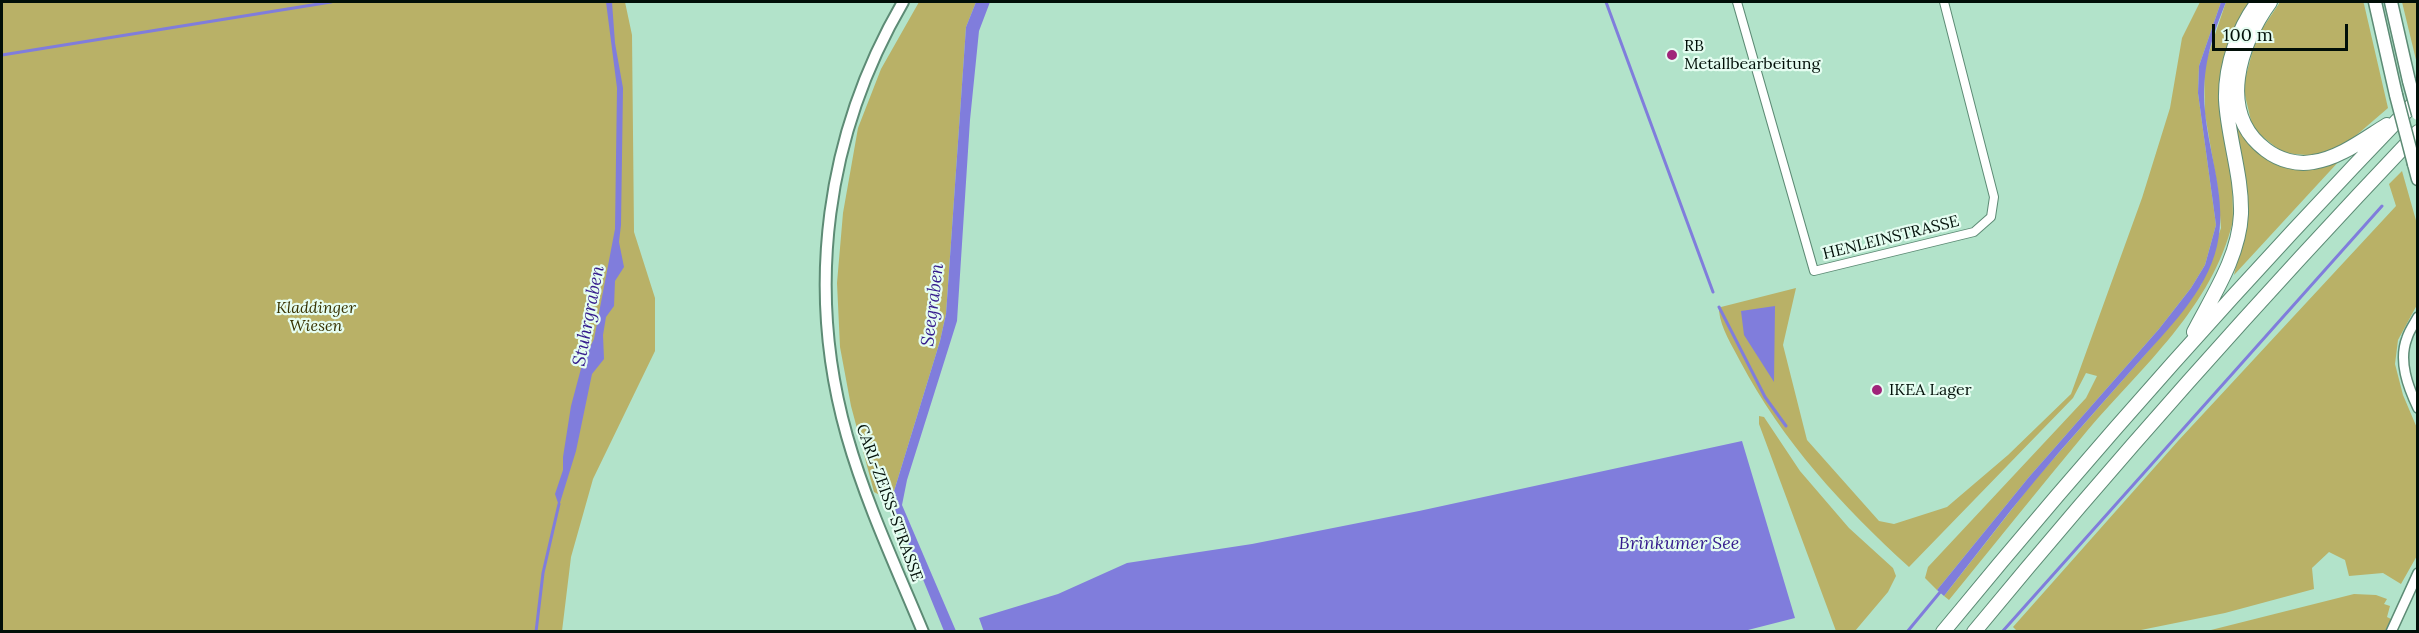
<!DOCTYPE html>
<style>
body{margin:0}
#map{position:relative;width:2419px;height:633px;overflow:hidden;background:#b2e3ca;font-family:Lora,serif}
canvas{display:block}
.frame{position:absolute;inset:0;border:3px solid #010f08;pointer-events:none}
.scale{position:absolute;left:2212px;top:24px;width:136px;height:27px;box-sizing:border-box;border:3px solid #010f08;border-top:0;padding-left:8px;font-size:18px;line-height:21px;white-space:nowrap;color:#010f08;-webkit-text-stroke:4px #e5fdf1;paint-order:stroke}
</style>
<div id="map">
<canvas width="2419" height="633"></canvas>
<div class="frame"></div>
<div class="scale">100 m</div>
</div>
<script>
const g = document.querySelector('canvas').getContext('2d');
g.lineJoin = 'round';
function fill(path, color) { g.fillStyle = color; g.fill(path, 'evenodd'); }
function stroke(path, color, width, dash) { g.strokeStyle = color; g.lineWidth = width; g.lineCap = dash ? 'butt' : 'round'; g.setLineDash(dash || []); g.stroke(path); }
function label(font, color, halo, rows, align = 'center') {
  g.font = font + ' Lora,serif'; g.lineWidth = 4.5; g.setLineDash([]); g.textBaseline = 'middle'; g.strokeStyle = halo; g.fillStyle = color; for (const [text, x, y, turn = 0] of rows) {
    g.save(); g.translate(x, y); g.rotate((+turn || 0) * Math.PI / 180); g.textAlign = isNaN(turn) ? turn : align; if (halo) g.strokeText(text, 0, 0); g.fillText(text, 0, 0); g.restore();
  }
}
fill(new Path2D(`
 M2,2H625L632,35L634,232L655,298V351L593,479L571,557L562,631H2Z
 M919,2H976L966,27L946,314L940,341L891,501L874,492L851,406L840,347L837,283L843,213L858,128L881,69Z
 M2200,2H2221L2199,66L2198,93L2216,225L2205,265L2191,288L2159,329L2029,477L1937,590L1925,578L1928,567L2086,398L2097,376L2086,373L2073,398L1909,567C1843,507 1782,441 1740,361C1732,345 1721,329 1719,311L1721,307L1796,288L1783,345L1807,440L1879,521L1894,524L1947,507L2008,455L2071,394L2142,198L2170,108L2182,38Z
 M2226,2H2250L2230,41L2233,221C2212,307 2143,366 2087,431C2040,487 1995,544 1949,600L1944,596L2034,481L2164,333L2201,285L2221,228L2218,190L2205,114L2204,67Z
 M2280,2H2363L2364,4L2388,108L2345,145L2318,156L2283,153L2253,129L2243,87L2256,38Z
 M2402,2H2417V64Z
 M2235,123C2250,147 2269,170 2300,169C2313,168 2328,163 2341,159L2234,275L2248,216Z
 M2402,171L2417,224L2418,303L2398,340L2395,364L2403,395L2417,428L2418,554L2401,584L2383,573L2349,576L2345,560L2329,552L2312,568L2314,589L2225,613L2136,631H2017L2013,627L2178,441L2396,206L2389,184Z
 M1759,416L1764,417L1800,471L1849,528L1893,568L1896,576L1888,592L1855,631H1836L1759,424Z
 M2354,594L2376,595L2387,599L2384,604L2390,606L2387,617L2391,619L2385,631H2207Z`), '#b9b167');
fill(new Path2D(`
 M606,2H612L615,43L623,88L621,225L619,242L624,267L615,281L614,306L606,317L603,335L604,359L592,374L576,451L559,506L555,494L563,470V457L571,406L583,361L594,339L615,229L617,88Z
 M976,2H990L979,31L970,120L957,321L907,480L902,505L956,631H944L891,501L940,341L946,314L966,27Z
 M2221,2H2226C2211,39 2201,71 2205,111C2209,156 2228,201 2217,246C2206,293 2167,330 2136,365C2102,404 2067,442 2034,482C2003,519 1974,558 1944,596L1937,590L2029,477L2159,329L2191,288L2205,265L2216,225L2198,93L2199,66Z
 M1775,306L1774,382L1744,335L1741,311Z
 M1742,441L1795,618L1744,631L984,632L979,618L1058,594L1127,563L1252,544L1419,511Z`), '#807ddc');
stroke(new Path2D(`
 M1606,2L1713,292
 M2,55L331,2
 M1719,307L1765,397L1786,426
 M536,632L543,573L559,504
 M1907,632L1941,591
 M2002,632L2382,206`), '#807ddc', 3);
const minor = new Path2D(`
 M1737,2L1814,271L1974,232L1991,217L1994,197L1944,2`);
const tertiary = new Path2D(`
 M2418,317C2414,324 2409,331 2407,338C2398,361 2408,387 2418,408
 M2391,632L2418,573`);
const secondary = new Path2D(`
 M903,2C826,134 805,288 847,436C866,503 896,567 923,632`);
const primary = new Path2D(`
 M2375,2L2396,95
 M2391,2L2409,81
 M2414,164L2418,179`);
const motorway = new Path2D(`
 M2270,2C2240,43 2216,113 2266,150C2279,160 2297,165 2313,162C2340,158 2364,139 2387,125
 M2194,332C2213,295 2239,257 2241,214C2242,175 2228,138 2226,100C2225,65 2238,29 2258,2
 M1943,632C2094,448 2253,270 2418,99
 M1974,632C2116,460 2264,294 2418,132`);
stroke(minor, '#5d8b75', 10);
stroke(tertiary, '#5d8b75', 12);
stroke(secondary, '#5d8b75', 14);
stroke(primary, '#5d8b75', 15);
stroke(motorway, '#5d8b75', 16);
stroke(minor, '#fff', 8);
stroke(tertiary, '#fff', 9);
stroke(secondary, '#fff', 10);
stroke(primary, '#fff', 12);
stroke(motorway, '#fff', 14);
const primaryBridge = new Path2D(`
 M2409,81L2418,114
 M2396,95L2414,164`);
stroke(primaryBridge, '#5d8b75', 15, []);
stroke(primaryBridge, '#fff', 12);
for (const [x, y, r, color] of [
 [1672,55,6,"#a0247a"],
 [1877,390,6,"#a0247a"]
]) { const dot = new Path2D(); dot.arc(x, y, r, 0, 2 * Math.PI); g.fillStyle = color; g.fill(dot); stroke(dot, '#e5fdf1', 2); }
label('16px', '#010f08', '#e5fdf1', [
 ["RB",1684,46],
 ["Metallbearbeitung",1684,64],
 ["IKEA Lager",1889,390]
], 'left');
label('16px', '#010f08', '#e5fdf1', [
 ["HENLEINSTRASSE",1891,238,-14],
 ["CARL-ZEISS-STRASSE",889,503,70]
]);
label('italic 16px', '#373200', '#e5fdf1', [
 ["Kladdinger",316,308],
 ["Wiesen",316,326]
]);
label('italic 18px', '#351c8d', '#e5fdf1', [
 ["Seegraben",933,305,-83],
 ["Stuhrgraben",589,316,-79],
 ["Brinkumer See",1679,544]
]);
</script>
